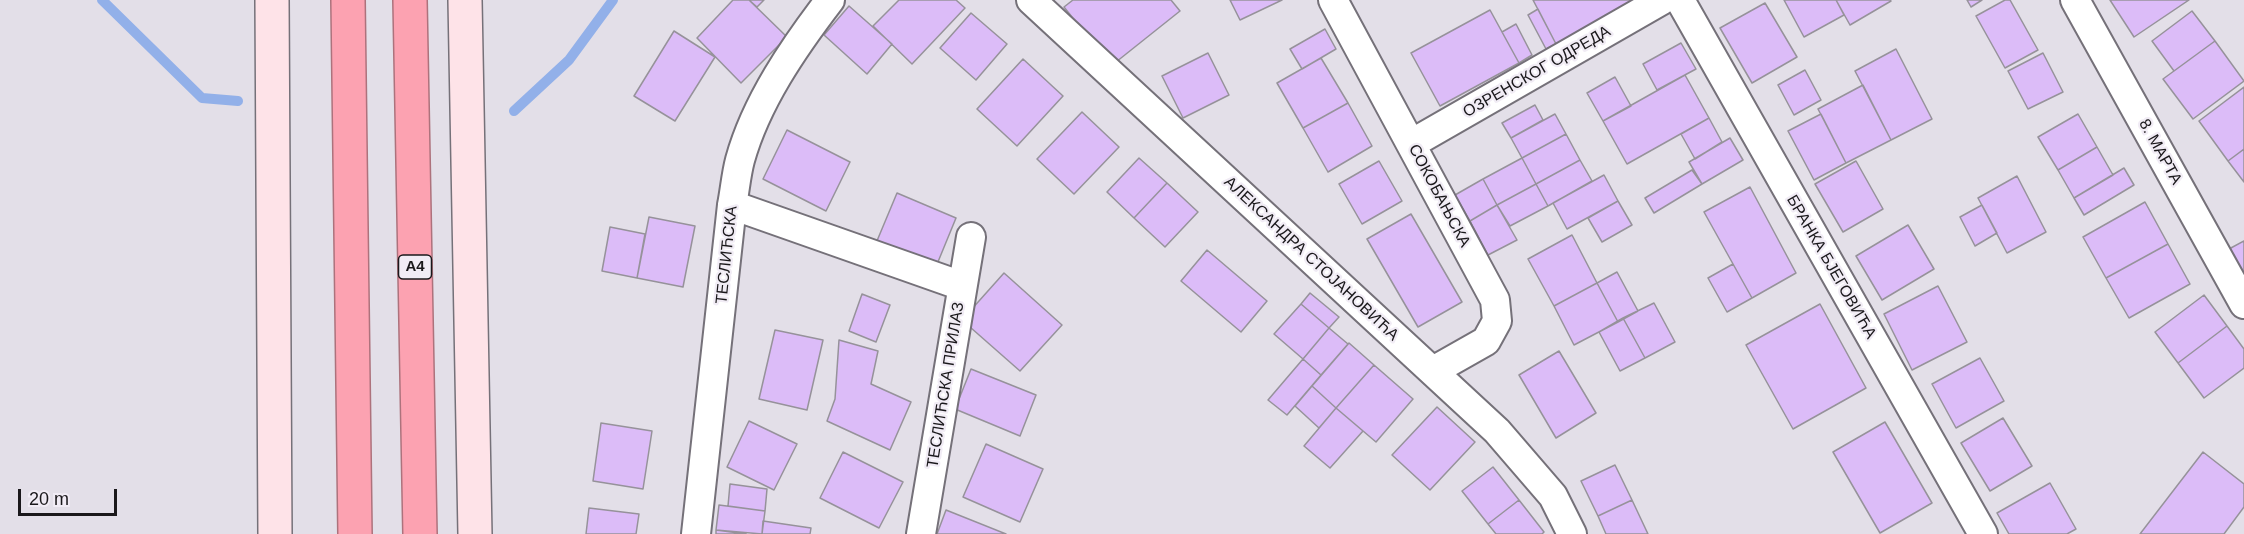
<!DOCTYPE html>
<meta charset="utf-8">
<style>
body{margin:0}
#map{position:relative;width:2244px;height:534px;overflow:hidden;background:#e3dfe8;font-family:Arial,sans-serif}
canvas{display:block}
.scale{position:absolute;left:18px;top:489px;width:99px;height:27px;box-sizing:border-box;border:3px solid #1a181b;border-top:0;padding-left:8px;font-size:18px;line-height:21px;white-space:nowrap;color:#1a181b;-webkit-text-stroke:4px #f1ecf5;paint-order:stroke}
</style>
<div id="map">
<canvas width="2244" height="534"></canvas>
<div class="scale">20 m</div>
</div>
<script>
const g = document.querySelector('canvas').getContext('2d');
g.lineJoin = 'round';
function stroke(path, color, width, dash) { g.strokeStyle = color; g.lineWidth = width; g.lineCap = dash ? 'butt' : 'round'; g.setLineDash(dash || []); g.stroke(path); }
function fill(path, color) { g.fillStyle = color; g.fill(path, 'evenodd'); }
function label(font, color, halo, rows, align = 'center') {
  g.font = font + ' Arial,sans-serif'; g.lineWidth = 4.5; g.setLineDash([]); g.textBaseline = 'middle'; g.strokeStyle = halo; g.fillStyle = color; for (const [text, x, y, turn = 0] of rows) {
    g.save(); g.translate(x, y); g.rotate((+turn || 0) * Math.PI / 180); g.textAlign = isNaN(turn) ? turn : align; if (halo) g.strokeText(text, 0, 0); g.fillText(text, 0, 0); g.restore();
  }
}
stroke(new Path2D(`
 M102,0L202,98L238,101
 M514,111L569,60L613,0`), '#92b0e9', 10);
const building = new Path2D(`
 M733,0H749L787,37L741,83L697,38Z
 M749,0H764L757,7Z
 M899,0H956L965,8L912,64L873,26Z
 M1073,0H1171L1180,11L1111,66L1064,7Z
 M1230,0H1282L1240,20Z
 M1533,0H1640L1556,44Z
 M1784,0H1836L1844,15L1804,37Z
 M1836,0H1890L1891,1L1850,25Z
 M1967,0H1982L1971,7Z
 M2005,0H2010L2038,50L2005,68L1976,16Z
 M2110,0H2189L2134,37Z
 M1765,3L1797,57L1752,83L1720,28Z
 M849,6L892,44L867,74L824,35Z
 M1538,9L1556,44L1546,49L1528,15Z
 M1490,10L1519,63L1440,106L1411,53Z
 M2192,11L2215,41L2174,71L2152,41Z
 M971,13L1007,44L976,80L940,48Z
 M1516,24L1532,55L1519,63L1502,32Z
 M1325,29L1336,49L1302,69L1290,49Z
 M674,31L715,57L675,121L634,96Z
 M2215,41L2244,81L2193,119L2163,79Z
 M1681,43L1696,69L1657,90L1643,64Z
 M1896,49L1932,119L1891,140L1855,71Z
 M1208,53L1229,95L1183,118L1162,76Z
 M2043,53L2063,92L2028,109L2008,71Z
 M1321,58L1348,103L1303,128L1277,83Z
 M1023,59L1063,96L1017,146L977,109Z
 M1805,70L1821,100L1794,115L1778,85Z
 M1685,75L1709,118L1627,164L1603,121Z
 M1615,77L1631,106L1603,121L1587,93Z
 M1863,85L1891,140L1846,163L1818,109Z
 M2244,87V149L2228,161L2199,121Z
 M1348,103L1372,146L1328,172L1303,128Z
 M1535,105L1543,120L1511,138L1502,123Z
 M1082,112L1119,147L1074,194L1037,159Z
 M1555,114L1566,134L1522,158L1511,138Z
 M1821,114L1846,163L1814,180L1788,131Z
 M2078,114L2097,147L2058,170L2038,137Z
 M1709,118L1722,142L1695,159L1681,134Z
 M787,130L850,162L826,211L763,179Z
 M1566,134L1580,160L1536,184L1522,158Z
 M1730,138L1743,160L1702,184L1689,162Z
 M2097,147L2113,175L2074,198L2058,170Z
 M2244,149V182L2228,161Z
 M1139,158L1167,183L1134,218L1107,192Z
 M1522,158L1536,184L1497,205L1483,179Z
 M1580,160L1592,181L1548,206L1536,184Z
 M1379,161L1402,201L1362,224L1339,184Z
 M1856,161L1883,209L1843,232L1815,184Z
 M2124,168L2134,185L2084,215L2074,198Z
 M1692,170L1702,184L1654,213L1645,198Z
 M1604,175L1618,201L1567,229L1553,203Z
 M2017,176L2046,232L2007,253L1978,198Z
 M1483,179L1497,205L1470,221L1455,195Z
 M1167,183L1198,212L1165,247L1134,218Z
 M1536,184L1548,206L1510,226L1497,205Z
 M1750,187L1796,273L1752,298L1704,212Z
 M897,193L956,218L933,274L874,248Z
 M1618,201L1632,225L1602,242L1588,218Z
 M2145,202L2168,244L2106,278L2083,237Z
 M1497,205L1517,240L1488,255L1470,221Z
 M1982,205L1997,233L1975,246L1960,217Z
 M1411,214L1462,302L1418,327L1367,239Z
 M649,217L695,226L683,287L637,278Z
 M1908,225L1934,269L1882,300L1856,256Z
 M610,227L645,234L637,278L602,271Z
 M1572,235L1597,283L1554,306L1528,259Z
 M2244,241V277L2229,249Z
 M2168,244L2190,284L2129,318L2106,278Z
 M1207,250L1267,301L1241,332L1181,281Z
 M1733,264L1752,298L1727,312L1708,278Z
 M1617,272L1638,311L1618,322L1597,283Z
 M1004,273L1062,325L1020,371L962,320Z
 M1597,283L1618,322L1574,345L1554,306Z
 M1938,286L1967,342L1912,370L1884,314Z
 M1310,293L1339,317L1329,328L1301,304Z
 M862,294L890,305L876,342L849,331Z
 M2204,295L2227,326L2178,363L2155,332Z
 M1654,303L1675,342L1645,358L1623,318Z
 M1301,304L1329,328L1303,359L1274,334Z
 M1820,304L1866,388L1793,429L1746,345Z
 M1623,318L1645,358L1620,371L1599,332Z
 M2227,326L2244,349V368L2204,398L2178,363Z
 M1329,328L1348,344L1321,375L1303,359Z
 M775,330L823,340L807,410L759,399Z
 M839,340L878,351L871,384L911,402L890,450L827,421L835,399Z
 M1349,343L1374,365L1336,408L1312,386Z
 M1559,351L1596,413L1556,438L1519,375Z
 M1980,358L2004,401L1956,428L1932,384Z
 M1303,359L1321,375L1287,415L1268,400Z
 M1374,365L1413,399L1376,442L1336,408Z
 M971,369L1036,395L1020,436L955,409Z
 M1312,386L1336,408L1319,428L1295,406Z
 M1437,407L1475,442L1430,490L1392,455Z
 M1336,408L1363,431L1330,468L1304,446Z
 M2003,418L2032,466L1990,491L1961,443Z
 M749,421L797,444L774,490L727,467Z
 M1885,422L1932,503L1880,533L1833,452Z
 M601,423L652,431L643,489L593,481Z
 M986,444L1043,469L1020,522L963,497Z
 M843,452L903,482L879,528L820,498Z
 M2203,452L2244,484V507L2224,534H2140Z
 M1615,465L1632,500L1598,516L1581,481Z
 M1493,467L1519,500L1488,524L1462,491Z
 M2050,483L2076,529L2067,534H2009L1997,513Z
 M730,484L767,489L765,511L728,506Z
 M1519,500L1544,532L1542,534H1496L1488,524Z
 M1632,500L1648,534H1606L1598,516Z
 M719,505L765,511L762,534L716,530Z
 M589,508L639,514L636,534H586Z
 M946,510L1006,534H937Z
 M763,521L811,528L810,534H762Z
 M716,530L746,534H716Z`);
fill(building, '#dcbcf8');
stroke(building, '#96929a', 1.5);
const street = new Path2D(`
 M1031,0L1497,431L1553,496L1572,534
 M1333,0L1495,300L1497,321L1486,341L1433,371
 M1680,0L1983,534
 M2075,0L2244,304
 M1411,144L1662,0
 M732,205L962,286
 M696,534L732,205C735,190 736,175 740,160C756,102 794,47 830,0
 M921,534L971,237`);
const secondary = new Path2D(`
 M272,0L275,534
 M465,0L475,534`);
const highway = new Path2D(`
 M348,0L355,534
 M410,0L420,534`);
stroke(street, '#757179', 32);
stroke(secondary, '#757179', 36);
stroke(highway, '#ad727c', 36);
stroke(street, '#fff', 28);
stroke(secondary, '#fee3e8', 33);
stroke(highway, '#fca2b1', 33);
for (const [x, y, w] of [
 [415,267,33]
]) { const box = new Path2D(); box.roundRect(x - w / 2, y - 12, w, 24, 4.5); g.fillStyle = '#f1ecf5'; g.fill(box); stroke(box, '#1a181b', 1.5); }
label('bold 15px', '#1a181b', null, [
 ["A4",415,267]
]);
label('16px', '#1a181b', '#f1ecf5', [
 ["ОЗРЕНСКОГ ОДРЕДА",1537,72,-30],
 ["8. МАРТА",2160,152,61],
 ["СОКОБАЊСКА",1439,196,62],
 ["ТЕСЛИЋСКА",727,255,-84],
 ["АЛЕКСАНДРА СТОЈАНОВИЋА",1311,259,43],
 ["БРАНКА БЈЕГОВИЋА",1831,267,60],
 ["ТЕСЛИЋСКА ПРИЛАЗ",946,385,-81]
]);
</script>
